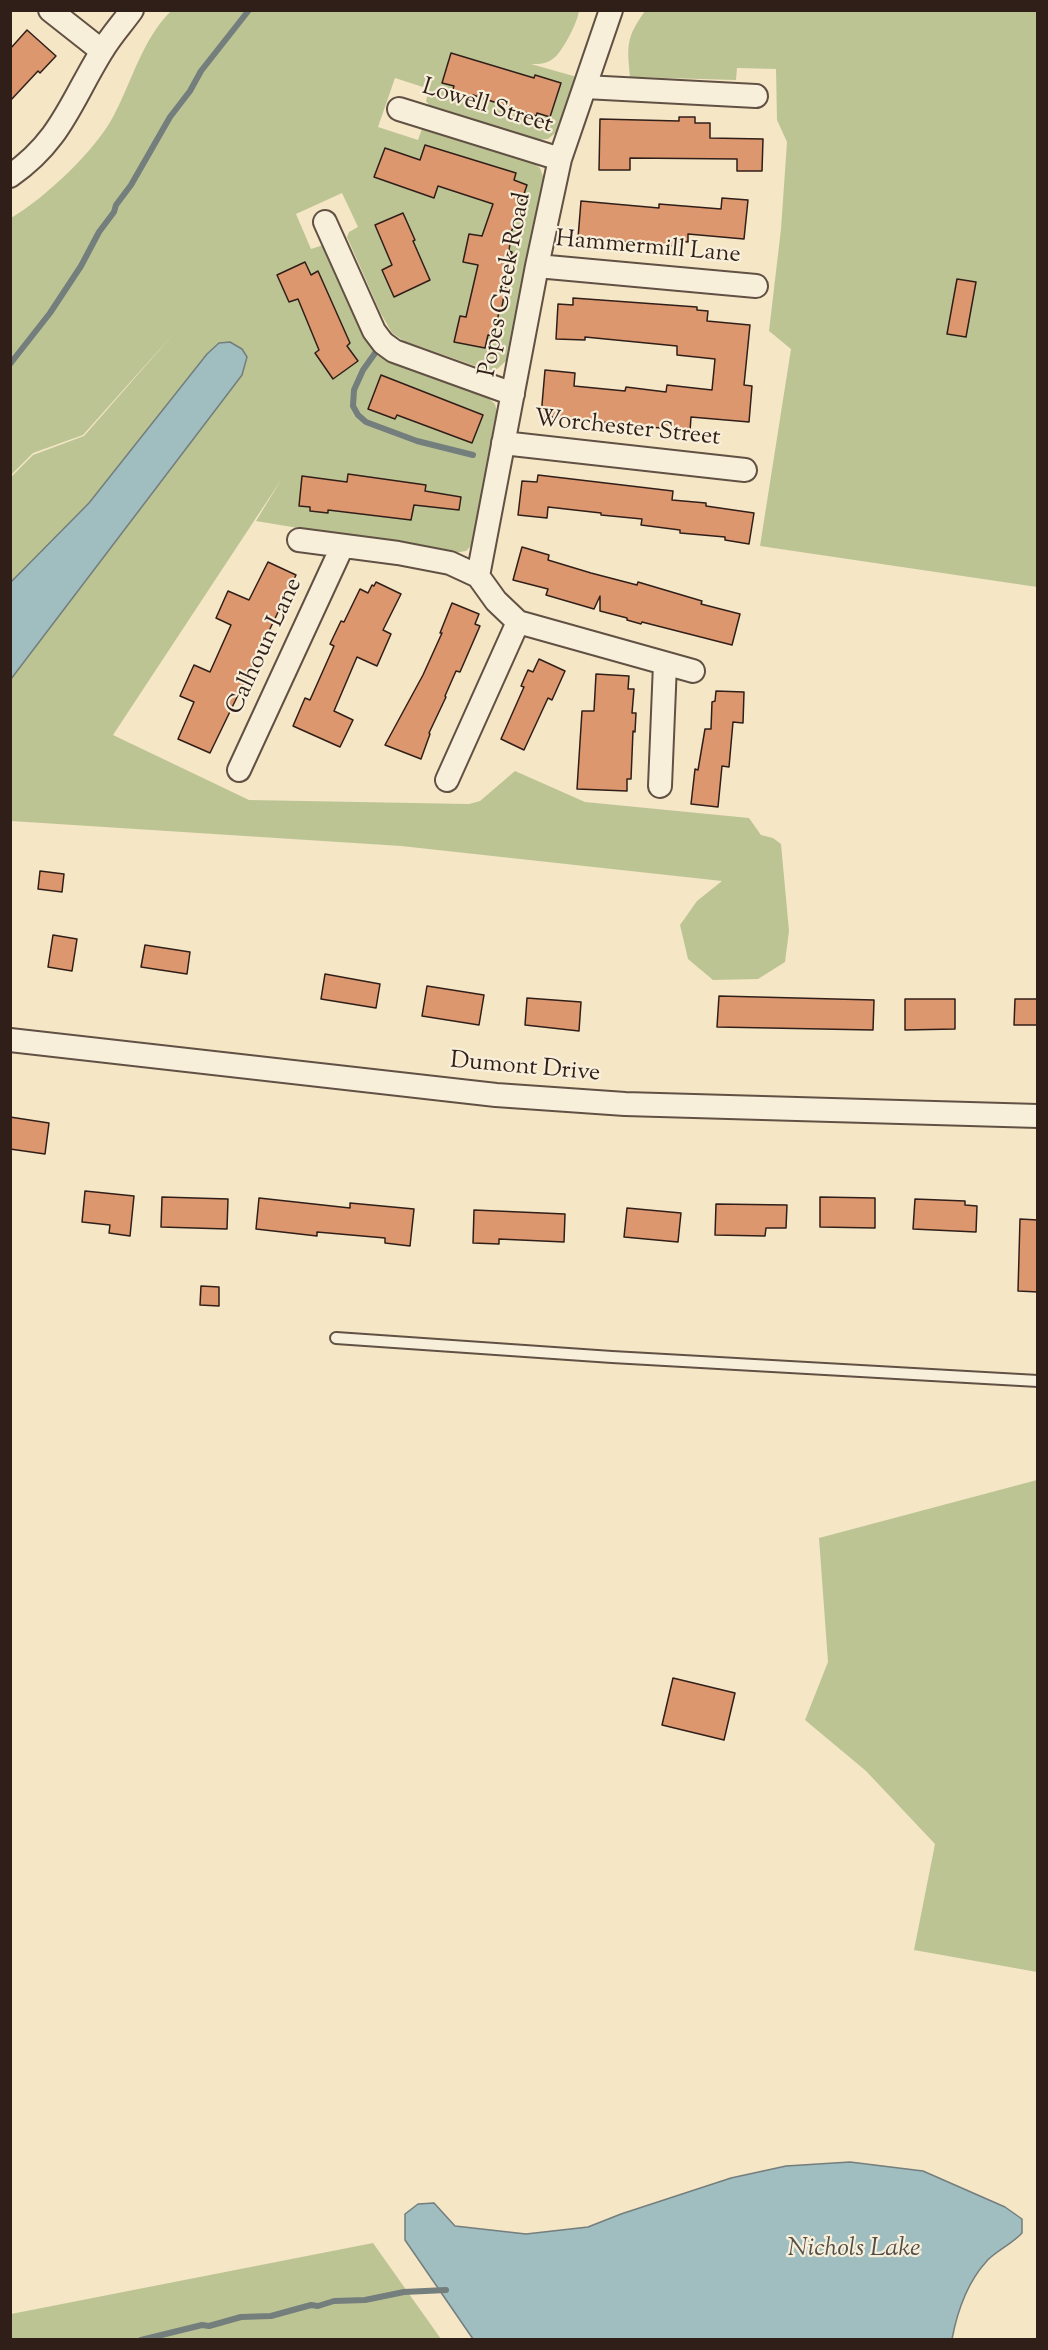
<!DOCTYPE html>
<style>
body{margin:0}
#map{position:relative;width:1048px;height:2350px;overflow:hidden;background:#f5e6c6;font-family:"Sorts Mill Goudy",serif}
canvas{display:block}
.frame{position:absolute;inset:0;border:12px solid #301f19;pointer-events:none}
</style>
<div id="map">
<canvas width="1048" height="2350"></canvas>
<div class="frame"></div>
</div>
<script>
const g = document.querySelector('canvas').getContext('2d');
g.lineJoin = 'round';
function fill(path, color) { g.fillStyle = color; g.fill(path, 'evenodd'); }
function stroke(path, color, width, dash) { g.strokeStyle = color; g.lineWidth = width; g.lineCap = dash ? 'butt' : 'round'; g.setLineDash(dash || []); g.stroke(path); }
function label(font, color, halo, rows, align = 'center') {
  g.font = font + ' "Sorts Mill Goudy",serif'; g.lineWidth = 4.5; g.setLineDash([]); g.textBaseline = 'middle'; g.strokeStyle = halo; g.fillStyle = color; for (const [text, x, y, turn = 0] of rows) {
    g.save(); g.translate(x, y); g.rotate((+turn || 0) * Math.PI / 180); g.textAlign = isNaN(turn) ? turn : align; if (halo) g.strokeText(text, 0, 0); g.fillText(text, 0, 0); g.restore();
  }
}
fill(new Path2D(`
 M171,11H579C578,21 563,51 554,58C547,64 540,64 531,64L577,77L558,131L548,139L537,140L429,105L426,101L429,89L395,78L378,127L418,140L423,126L532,162L540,168L544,179L507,360L496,370H487L404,341L392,333L380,312L347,237L349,232L358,227L342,193L296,214L311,249L323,245L366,336L486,396L495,404L497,412L472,545L466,551L453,553L423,545L328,533L256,521L281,480L113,735L249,800L469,804L480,801L515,771L585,802L749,818L761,835L773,838L781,844L789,931L785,962L758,979L713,980L688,959L680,925L697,901L722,881L401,846L11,821V477L33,455L84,436L175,332L83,435L33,453L11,475V218C44,199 97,149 114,115C133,79 142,40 171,11Z
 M645,11H1037V587L760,546L791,349L769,331L781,229L787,142L777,120L776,69L737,68L736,80L630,77C627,45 626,38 645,11Z
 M1037,1480H1038L1037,1972L914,1950L935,1844L866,1771L805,1720L828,1662L819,1538Z
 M373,2243L441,2339H11V2314Z`), '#bdc494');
const water = new Path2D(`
 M230,342L242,349L247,357L242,375L11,679V582L89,503L207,354L219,343Z
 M850,2162L923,2171L1005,2207L1022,2219V2233C1011,2245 994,2252 986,2262C967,2283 957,2313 952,2339H473L405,2240V2214L418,2204L434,2203L455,2226L526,2234L588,2227L621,2214L731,2178L786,2166Z`);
fill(water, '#a0bdbf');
stroke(water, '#737e7d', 1.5);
stroke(new Path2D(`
 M378,349L363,370L354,390L353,406L358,415L366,422L417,441L473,455
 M10,364L50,313L81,266L99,232L114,212L116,205L131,185L170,117L190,91L201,71L249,10
 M141,2340L202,2325L209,2326L241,2317L271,2316L311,2305L318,2306L334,2301L365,2300L404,2292L446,2290`), '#737e7d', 6);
const building = new Path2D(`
 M27,30L56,56L40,73L38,71L10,101V49Z
 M451,53L534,78L535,75L561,83L550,117L537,113L536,116L473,95L472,98L452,92L454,86L442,83Z
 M679,117H695V123H710V138L763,139L762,171H737V159L630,158V170H599L600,119L679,121Z
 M425,145L516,173L514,180L527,185L508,242L510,243L509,251L512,252L501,312H499L494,336L488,335L485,348L454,342L460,316L466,317L478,265L463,262L469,234L482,236L493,204L438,186L434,198L374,177L385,148L420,160Z
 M722,198L748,200L744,239L688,234V242L677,241L676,246L578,238L581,201L659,208V204L721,209Z
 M403,213L415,240L413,241L430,280L394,297L382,270L392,265L375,225Z
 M305,262L311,275L318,271L350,343L347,346L358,361L333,379L315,353L319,350L298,299L289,302L277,275Z
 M957,279L976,282L966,337L947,334Z
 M573,298L697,307V310L708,311L707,321L750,325L744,385L752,386L749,422L691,417L690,431L541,416L545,370L575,373L574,386L625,391L626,387L666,392L667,385L712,390L715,359L677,355V346L585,337V340L556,339L558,304L573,305Z
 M381,375L483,415L472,443L397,415L395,419L368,409Z
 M348,474L426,485L425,491L461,497L459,510L414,505L411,520L328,510V513L310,511V507L299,506L302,476L347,482Z
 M538,475L673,491L672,500L706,503V506L754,513L749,544L725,540V537L680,533V530L641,525L642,519L601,515V513L548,507L547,518L518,515L522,481L537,482Z
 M522,547L549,555L548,560L591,573L637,585L638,582L702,601L701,604L740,614L732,645L642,622L641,624L627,620V618L600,611V596L594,609L546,595L548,589L513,580Z
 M268,562L296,575L210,753L178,739L194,702L180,696L194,665L210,672L231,625L216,618L228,591L249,600Z
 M376,582L401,594L383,630L391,634L377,666L357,657L334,711L353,720L340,747L293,726L305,698L310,700L334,646L330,644L341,621L344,622L360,589L368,593L372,585L374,586Z
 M452,603L479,614L475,624L480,626L460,672L456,671L445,696L446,697L429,733L430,734L421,759L385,745L423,675L442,633H440Z
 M539,659L565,671L552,700L548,698L524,750L501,739L524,687L521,686L528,670L533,672Z
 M596,674L629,676L628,689H634L632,713H636L635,732L633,731L631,779H627V791L577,789L582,711H594Z
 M716,691L744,692L743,723L733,722L729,767L722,766L718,807L691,804L695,769L698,770L705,729H711L712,702L715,701Z
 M40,871L64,874L62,892L38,889Z
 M53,935L77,939L72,971L48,967Z
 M145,945L190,952L187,974L141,967Z
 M325,974L380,984L376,1008L321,999Z
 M427,986L484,995L479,1025L422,1016Z
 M719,996L874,1000L873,1030L717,1027Z
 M527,998L581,1002L579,1031L525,1025Z
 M905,999H955V1029L905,1030Z
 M1015,999H1038V1025H1014Z
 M10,1117L49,1123L45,1154L10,1149Z
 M85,1191L134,1196L130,1236L109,1233L110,1225L82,1222Z
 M162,1197L228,1199L227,1229L161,1227Z
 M820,1197L875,1198V1228L820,1227Z
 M259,1198L350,1208V1203L414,1209L410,1246L385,1243V1238L317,1232V1236L256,1229Z
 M915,1199L965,1201V1205L977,1206L976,1232L913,1229Z
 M716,1204L787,1205L786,1228H766L765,1236L715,1235Z
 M627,1208L681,1213L678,1242L624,1237Z
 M474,1210L565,1214L564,1242L499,1239V1244L473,1243Z
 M1020,1219L1038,1220V1292L1018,1291Z
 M201,1286L219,1287V1306L200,1305Z
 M673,1678L735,1693L724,1740L662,1725Z`);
fill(building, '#dc976f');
stroke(building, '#301f19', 1.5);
const lane = new Path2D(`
 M336,1338L612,1357L1038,1381`);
const street = new Path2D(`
 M50,10L102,51
 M585,87L756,96
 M399,109L560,159
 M10,176C61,141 71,101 102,51C110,37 122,24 132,10
 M325,222L374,331L383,343L394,351L513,394
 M537,266L756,286
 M503,443L745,470
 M299,540L398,553L450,563L478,576L496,601L518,622L693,671
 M478,576L537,266L560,159L611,10
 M239,770L342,547
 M447,780L518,622
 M660,786L665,664
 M10,1040L496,1095L625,1104L1038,1116`);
stroke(lane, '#615144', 14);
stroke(street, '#615144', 26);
stroke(lane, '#f8efda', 10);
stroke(street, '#f8efda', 22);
label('24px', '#301f19', '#f8efda', [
 ["Lowell Street",487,108,17],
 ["Hammermill Lane",648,249,5],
 ["Popes Creek Road",507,285,-79],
 ["Worchester Street",627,430,6],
 ["Calhoun Lane",266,647,-65],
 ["Dumont Drive",525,1069,5]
]);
label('italic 26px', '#524e4b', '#f8efda', [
 ["Nichols Lake",854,2251]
]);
</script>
